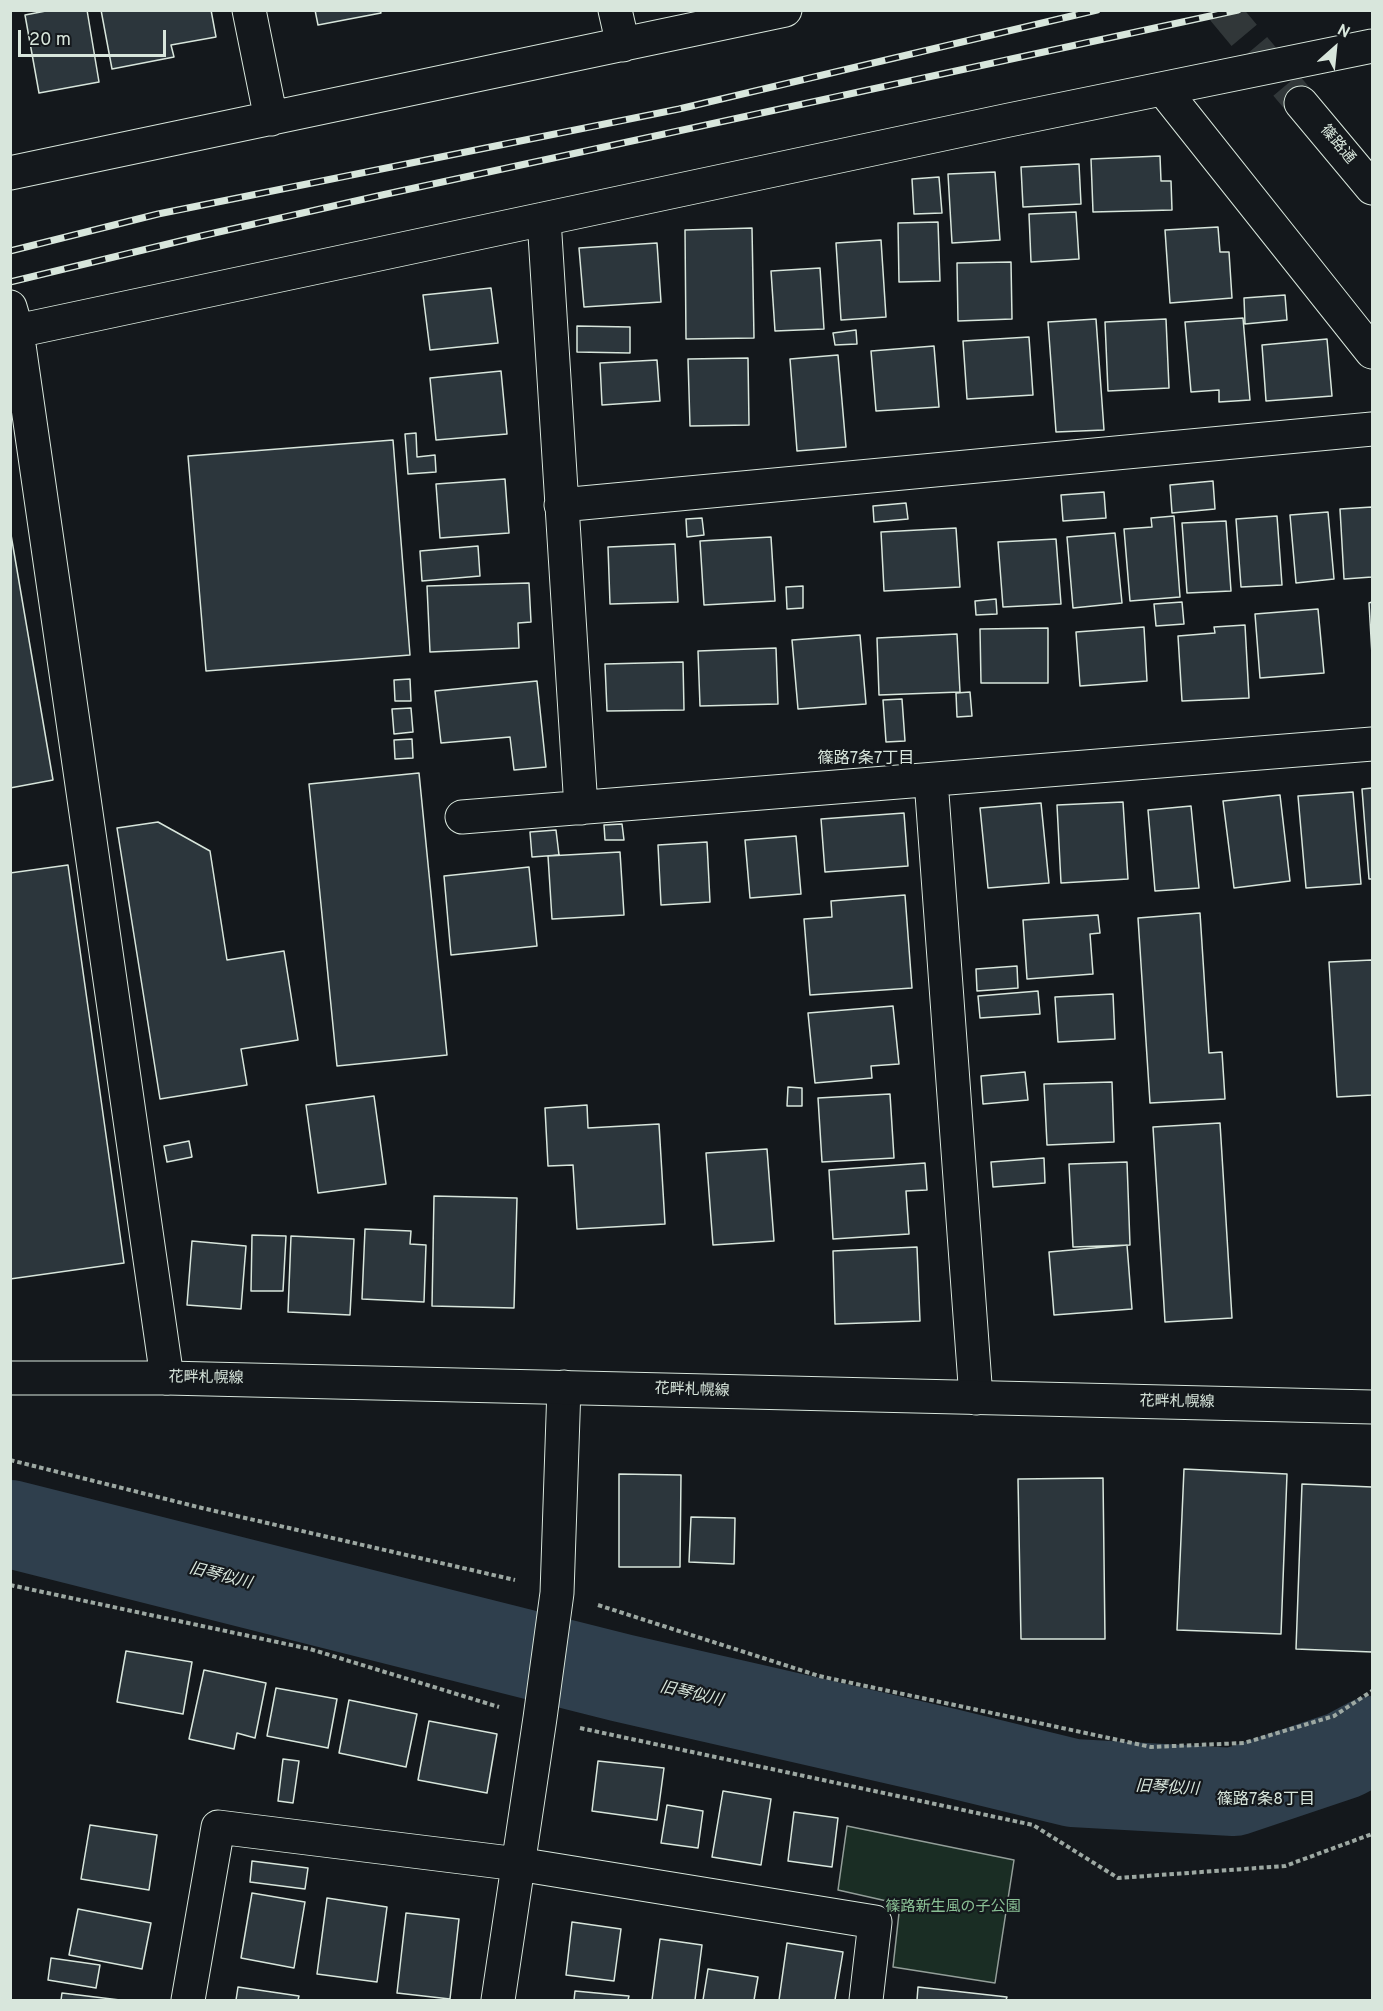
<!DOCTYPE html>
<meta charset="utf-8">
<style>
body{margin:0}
#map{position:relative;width:1383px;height:2011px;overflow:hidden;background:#14181c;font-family:Overpass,sans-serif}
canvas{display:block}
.frame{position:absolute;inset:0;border:12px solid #d8e6dc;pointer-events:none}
.north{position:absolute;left:1305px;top:18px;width:60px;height:60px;-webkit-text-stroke:4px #14181c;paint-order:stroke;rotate:27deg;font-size:16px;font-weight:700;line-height:24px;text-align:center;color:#d8e6dc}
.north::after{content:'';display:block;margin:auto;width:21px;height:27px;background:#d8e6dc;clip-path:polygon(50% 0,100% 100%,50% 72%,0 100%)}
.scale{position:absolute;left:18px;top:30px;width:148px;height:27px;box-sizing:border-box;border:3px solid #d8e6dc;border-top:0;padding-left:8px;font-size:18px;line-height:21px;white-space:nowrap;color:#d8e6dc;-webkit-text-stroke:4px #14181c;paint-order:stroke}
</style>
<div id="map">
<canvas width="1383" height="2011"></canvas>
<div class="frame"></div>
<div class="north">N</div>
<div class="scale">20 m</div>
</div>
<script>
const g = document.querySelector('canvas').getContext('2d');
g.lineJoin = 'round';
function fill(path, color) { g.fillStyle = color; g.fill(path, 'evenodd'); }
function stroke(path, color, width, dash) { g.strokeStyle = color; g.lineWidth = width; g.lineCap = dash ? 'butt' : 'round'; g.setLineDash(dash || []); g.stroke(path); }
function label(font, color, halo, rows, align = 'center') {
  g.font = font + ' Overpass,"Noto Sans JP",sans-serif'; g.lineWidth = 4.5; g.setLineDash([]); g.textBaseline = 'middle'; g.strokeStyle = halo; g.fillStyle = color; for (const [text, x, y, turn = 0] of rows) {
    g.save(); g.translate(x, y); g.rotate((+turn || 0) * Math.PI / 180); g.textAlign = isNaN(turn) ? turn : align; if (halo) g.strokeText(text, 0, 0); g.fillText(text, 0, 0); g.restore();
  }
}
const green = new Path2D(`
 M847,1826L1014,1860L995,1983L893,1967L900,1904L838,1890Z`);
fill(green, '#1a2d24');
stroke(green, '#939e99', 1.5);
stroke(new Path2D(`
 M10,1524L622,1678L946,1752L1073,1783L1234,1792L1344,1755L1372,1740`), '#2f3f4d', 88);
const building = new Path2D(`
 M51,10H87L99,82L39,93L25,15Z
 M101,10H211L216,37L171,45L174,57L112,69Z
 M315,10H380L381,13L318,25Z
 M1160,156L1161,181H1171L1172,210L1093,212L1091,159Z
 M1079,164L1081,204L1023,207L1021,167Z
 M995,172L1000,240L952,243L948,174Z
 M939,177L942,213L914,214L912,179Z
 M1076,212L1079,259L1031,262L1029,214Z
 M938,222L940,281L899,282L898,223Z
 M1218,227L1220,252H1229L1232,298L1170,303L1165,230Z
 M752,228L754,338L686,339L685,230Z
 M881,240L886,317L841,320L836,243Z
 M657,243L661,302L584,307L579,248Z
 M1011,262L1012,319L958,321L957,263Z
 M820,268L824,329L775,331L771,271Z
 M491,288L498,343L430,350L423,295Z
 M1285,295L1287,320L1245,324L1244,298Z
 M1243,318L1250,400L1219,402V390L1191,392L1185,322Z
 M1096,319L1104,430L1056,432L1048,322Z
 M1166,319L1169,388L1108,391L1105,322Z
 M577,326L630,327V353L577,352Z
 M856,330L857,344L835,345L833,333Z
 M1029,337L1033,395L967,399L963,341Z
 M1327,339L1332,396L1266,401L1262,345Z
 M934,346L939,407L876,411L871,351Z
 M838,355L846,447L797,451L790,359Z
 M748,358L749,425L690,426L688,359Z
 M657,360L660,401L602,405L600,363Z
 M501,371L507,434L436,440L430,378Z
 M416,433L417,457L435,455L436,472L408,474L405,434Z
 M393,440L410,655L206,671L188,456Z
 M505,479L509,533L440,538L436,484Z
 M1213,481L1215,509L1172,513L1170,485Z
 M1104,492L1106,518L1063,521L1061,495Z
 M906,503L908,519L874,522L873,506Z
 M1372,507V577L1344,579L1340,509Z
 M1328,512L1334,579L1296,583L1290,515Z
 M1174,516L1180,597L1130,601L1124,529L1152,527L1151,518Z
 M1277,516L1282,585L1241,587L1236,519Z
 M702,518L704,535L687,537L686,519Z
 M1226,521L1231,591L1187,593L1182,523Z
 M956,528L960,587L884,591L881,532Z
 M10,529L53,780L10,788Z
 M1115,533L1122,603L1073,608L1067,537Z
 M771,537L775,601L704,605L700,541Z
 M1056,539L1061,604L1003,607L998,542Z
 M675,544L678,602L610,604L608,547Z
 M478,546L480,576L422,581L420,551Z
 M529,583L531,622L518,623L519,648L430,652L427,586Z
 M803,586V608L787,609L786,587Z
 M996,599L997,614L976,615L975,601Z
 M1182,602L1184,624L1156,626L1154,604Z
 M1372,602V655L1369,603Z
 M1318,609L1324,673L1260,678L1255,614Z
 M1245,625L1249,698L1182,701L1178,636L1215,633L1214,627Z
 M1144,627L1147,681L1080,686L1076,632Z
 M1048,628V683H981L980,629Z
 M957,634L960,692L879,695L877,638Z
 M860,635L866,704L798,709L792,640Z
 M776,648L778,704L700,706L698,651Z
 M683,662L684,710L607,711L605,664Z
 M410,679L411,701H395L394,680Z
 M537,681L546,767L514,770L510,737L441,743L435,691Z
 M970,692L972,716L957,717L956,693Z
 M902,699L905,741L886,742L883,700Z
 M411,708L413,732L394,734L392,709Z
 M412,739L413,758L395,759L394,740Z
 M419,773L447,1055L337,1066L309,784Z
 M1372,788V879H1369L1362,789Z
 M1353,792L1361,884L1306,888L1298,796Z
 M1280,795L1290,881L1234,888L1223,801Z
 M1123,802L1128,879L1061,883L1057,805Z
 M1041,803L1049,883L988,888L980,808Z
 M1191,806L1199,888L1155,891L1148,810Z
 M904,813L908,866L825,872L821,819Z
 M158,822L210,851L227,960L284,951L298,1040L241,1049L247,1085L160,1099L117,828Z
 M622,824L624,840H605L604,825Z
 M556,830L559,855L532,857L530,832Z
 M796,836L801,894L750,898L745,840Z
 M707,842L710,902L661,905L658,845Z
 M620,852L624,915L552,919L548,856Z
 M68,865L124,1263L10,1279V873Z
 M529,867L537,946L451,955L444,876Z
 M905,895L912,988L810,995L804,919L832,917L831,901Z
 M1200,913L1209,1053L1222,1052L1225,1099L1150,1103L1138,918Z
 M1098,915L1100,933L1090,934L1093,974L1027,979L1023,920Z
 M1372,960V1095L1337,1097L1329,962Z
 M1017,966L1018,988L977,991L976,969Z
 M1038,991L1040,1014L980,1018L978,996Z
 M1113,994L1115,1039L1058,1042L1055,997Z
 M893,1006L899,1064L871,1066L872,1078L815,1083L808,1013Z
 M1025,1072L1028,1100L983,1104L981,1076Z
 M1112,1082L1114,1142L1047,1145L1044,1084Z
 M788,1087L802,1088V1106H787Z
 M890,1094L894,1158L822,1162L818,1098Z
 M374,1096L386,1184L318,1193L306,1105Z
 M587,1105L588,1128L659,1124L665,1224L577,1229L573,1165L548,1166L545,1108Z
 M1220,1123L1232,1318L1165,1322L1153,1127Z
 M189,1141L192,1157L167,1162L164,1146Z
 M767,1149L774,1241L713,1245L706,1153Z
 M1044,1158L1045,1183L993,1187L991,1162Z
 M1127,1162L1130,1245L1073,1247L1069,1164Z
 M925,1163L927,1190L906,1191L909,1234L833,1239L829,1170Z
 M434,1196L517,1198L514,1308L432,1306Z
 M365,1229L411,1231L410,1244L426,1245L424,1302L362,1299Z
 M252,1235L286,1236L283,1291H251Z
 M291,1236L354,1239L350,1315L288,1312Z
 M192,1241L246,1246L241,1309L187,1305Z
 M1127,1245L1132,1309L1054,1315L1049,1252Z
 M917,1247L920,1321L835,1324L833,1251Z
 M1184,1469L1287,1474L1281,1634L1177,1630Z
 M619,1474L681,1475L680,1567H619Z
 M1103,1478L1105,1639H1021L1018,1479Z
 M1302,1484L1372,1487V1652L1296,1649Z
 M691,1517L735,1518L734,1564L689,1562Z
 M126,1651L192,1662L183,1714L117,1702Z
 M204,1670L266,1683L255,1738L237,1733L234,1749L189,1739Z
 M276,1688L337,1699L328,1748L267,1736Z
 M349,1700L417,1714L406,1767L339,1753Z
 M429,1721L497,1734L487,1793L418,1780Z
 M283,1759L299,1761L293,1803L278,1801Z
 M598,1761L664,1768L657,1820L592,1811Z
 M723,1791L771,1799L761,1865L712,1857Z
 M667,1805L703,1811L698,1848L661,1843Z
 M794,1812L838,1818L832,1867L788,1861Z
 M90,1825L157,1835L149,1890L81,1879Z
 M252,1861L308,1868L305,1889L250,1882Z
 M252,1893L305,1902L294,1968L241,1958Z
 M327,1898L387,1907L377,1982L317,1974Z
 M78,1909L151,1923L142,1969L69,1955Z
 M406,1913L459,1919L450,1999L397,1993Z
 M572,1922L621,1929L614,1981L566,1975Z
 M660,1939L702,1945L695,2000H652Z
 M787,1943L843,1952L835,2000H779Z
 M51,1958L100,1965L96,1988L48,1980Z
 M708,1969L758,1977L754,2000H703Z
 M238,1987L299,1996L298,2000H236Z
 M918,1987L1007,1997L1006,2000H917Z
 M575,1991L629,1996L628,2000H574Z
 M62,1993L120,2000H61Z`);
fill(building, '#2c363c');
stroke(building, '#d8e6dc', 1.5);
stroke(new Path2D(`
 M1223,10L1301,103`), '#313739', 33, [33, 16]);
const street = new Path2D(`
 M249,10L271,119
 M615,10L623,45
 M1163,89L1372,352
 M10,173L785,10
 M544,219L581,808
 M10,307L17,331L167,1378
 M17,331L1009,120L1372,46
 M561,505L1372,429
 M931,780L976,1398
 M462,817L1372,744
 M188,2000L218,1827L518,1864L875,1922L866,2000
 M498,2000L540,1718L557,1593L564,1387`);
const secondary = new Path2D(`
 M1301,103L1372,188
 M10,1378H167L1372,1407`);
stroke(street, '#d8e6dc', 35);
stroke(secondary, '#d8e6dc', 35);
stroke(new Path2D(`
 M10,1460L202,1508L515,1580
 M10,1585L310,1649L499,1707
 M598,1605L819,1676L1151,1747L1244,1743L1334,1716L1372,1691
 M580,1728L1033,1825L1118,1878L1285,1866L1372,1834`), '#9da8a2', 4, [4.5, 3]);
stroke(street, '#14181c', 33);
stroke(secondary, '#14181c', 33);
const rail = new Path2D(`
 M10,251L158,214L679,109L1097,10
 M10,282L201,236L382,195L1238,10`);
stroke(rail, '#d8e6dc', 7);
stroke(rail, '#14181c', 4.5, [14]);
label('15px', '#d8e6dc', '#14181c', [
 ["篠路通",1337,145,50],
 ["花畔札幌線",206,1379,1],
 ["花畔札幌線",692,1391,2],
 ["花畔札幌線",1177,1403,1]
]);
label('15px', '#8ac095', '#14181c', [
 ["篠路新生風の子公園",953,1908]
]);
label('16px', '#d8e6dc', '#14181c', [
 ["篠路7条7丁目",866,760],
 ["篠路7条8丁目",1266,1801]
]);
label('italic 16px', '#d8e6dc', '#14181c', [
 ["旧琴似川",220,1577,14],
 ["旧琴似川",691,1695,13],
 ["旧琴似川",1167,1789,3]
]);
</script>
